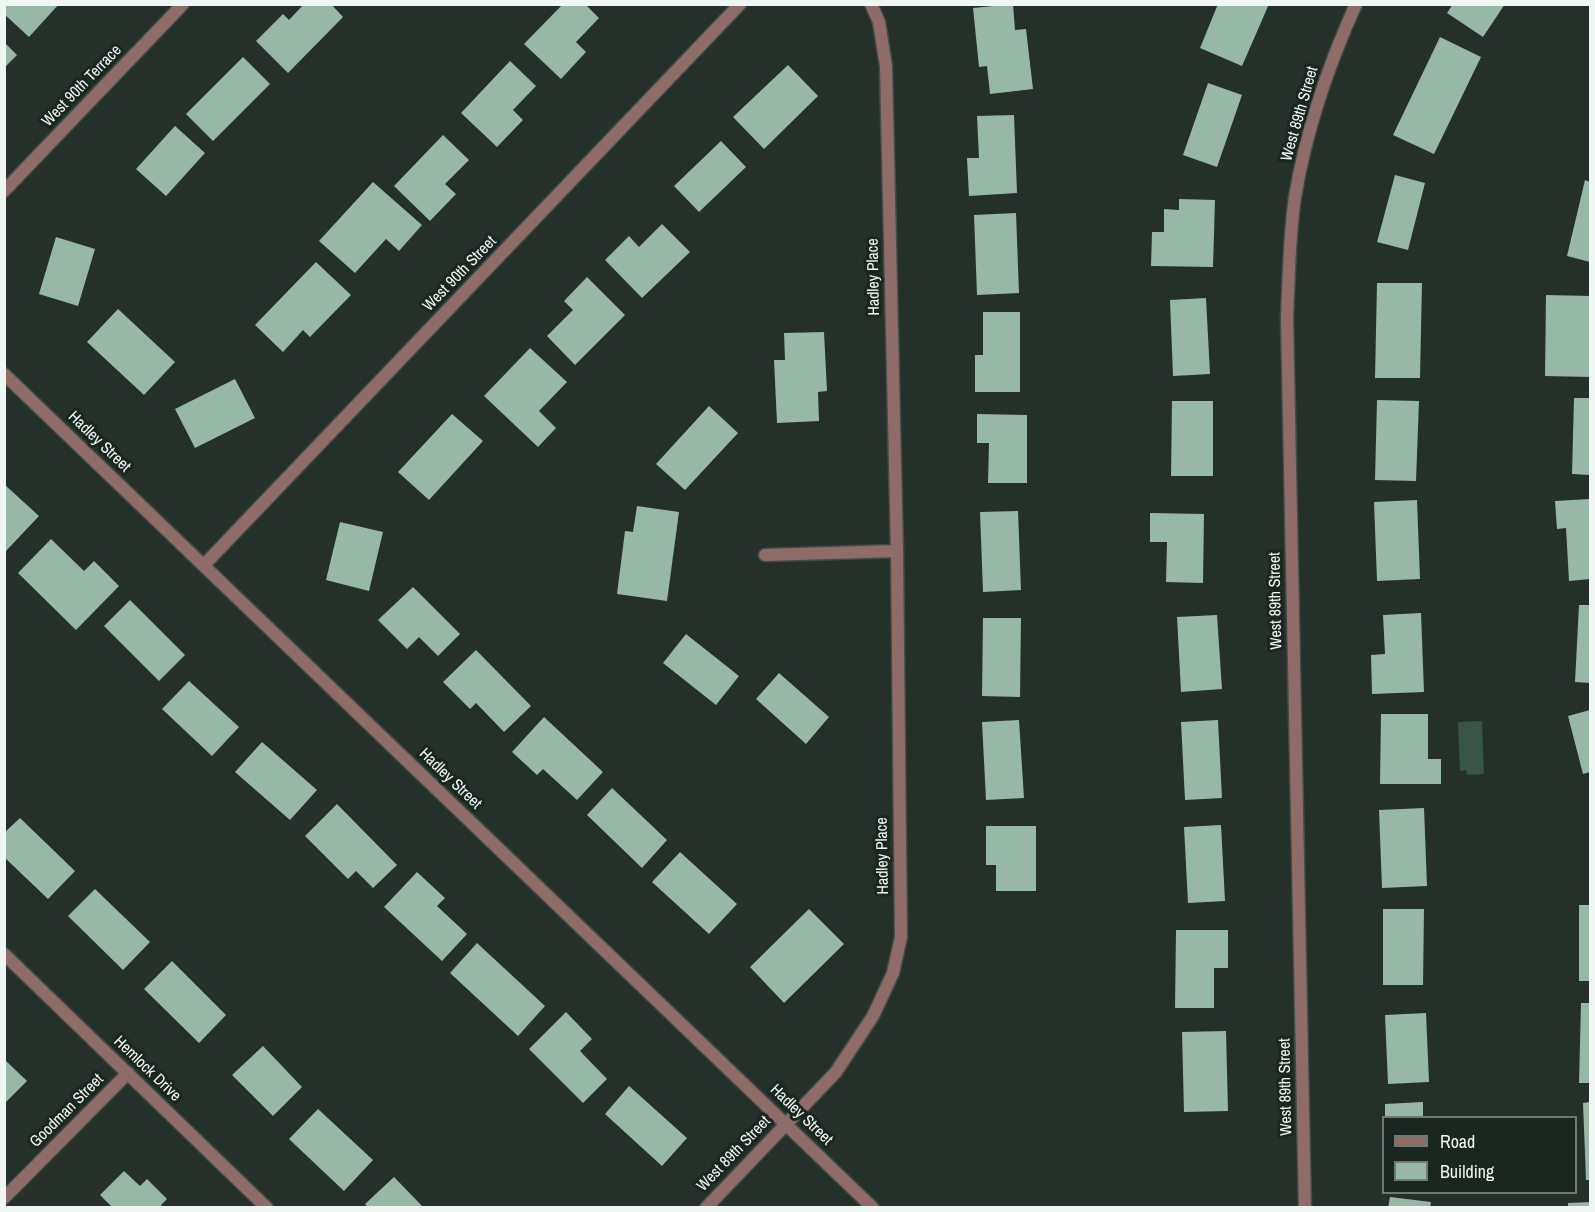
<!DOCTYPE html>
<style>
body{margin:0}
#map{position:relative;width:1595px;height:1212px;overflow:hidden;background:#25302a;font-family:"Archivo Narrow",sans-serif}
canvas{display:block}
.frame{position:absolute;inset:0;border:6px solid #eff6f3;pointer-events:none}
.legend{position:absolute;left:1382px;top:1116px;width:195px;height:78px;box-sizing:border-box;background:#1b2621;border:2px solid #707975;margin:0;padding:8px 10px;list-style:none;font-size:18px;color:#eff6f3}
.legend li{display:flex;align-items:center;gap:12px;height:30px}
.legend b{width:30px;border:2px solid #707975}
</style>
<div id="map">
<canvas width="1595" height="1212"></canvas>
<div class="frame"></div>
<ul class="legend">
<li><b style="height:8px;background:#8f6c68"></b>Road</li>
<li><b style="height:16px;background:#97b7a7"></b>Building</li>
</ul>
</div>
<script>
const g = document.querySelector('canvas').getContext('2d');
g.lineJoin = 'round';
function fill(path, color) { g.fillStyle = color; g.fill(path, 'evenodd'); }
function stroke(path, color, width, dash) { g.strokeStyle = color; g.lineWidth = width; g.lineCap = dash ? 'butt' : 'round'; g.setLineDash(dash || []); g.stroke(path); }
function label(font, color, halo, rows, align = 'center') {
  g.font = font + ' "Archivo Narrow",sans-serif'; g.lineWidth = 6; g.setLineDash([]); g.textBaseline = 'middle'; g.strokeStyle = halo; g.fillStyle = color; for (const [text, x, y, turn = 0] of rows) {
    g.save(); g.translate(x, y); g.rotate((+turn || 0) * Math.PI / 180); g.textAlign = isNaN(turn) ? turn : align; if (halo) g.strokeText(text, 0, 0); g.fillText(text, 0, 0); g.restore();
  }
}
fill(new Path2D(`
 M1482,721L1484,774L1467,775L1466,770L1460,771L1458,722Z`), '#385548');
fill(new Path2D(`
 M4,4H59L29,37L4,14Z
 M304,4H331L343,17L288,73L256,41L283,14L289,20Z
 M563,4H585L599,18L576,42L586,52L561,79L524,44Z
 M1013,4L1015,30L1026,29L1033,89L990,94L987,66L979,67L973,8Z
 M1218,4H1269L1242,66L1200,48Z
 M1453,4H1505L1483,37L1447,13Z
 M1440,37L1481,57L1434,154L1393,135Z
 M4,42L17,55L4,68Z
 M243,57L270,84L213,141L186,114Z
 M510,61L536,86L513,110L523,120L497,147L461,113Z
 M788,65L818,96L764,149L733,117Z
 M1208,83L1242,95L1217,167L1183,155Z
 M1014,115L1017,193L969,196L967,158H979L977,116Z
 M175,126L205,153L166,196L136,169Z
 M443,135L469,160L445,184L456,194L430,221L394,186Z
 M721,141L746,167L699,212L674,186Z
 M1395,175L1425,183L1408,250L1377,242Z
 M1585,180L1590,182V262L1567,256Z
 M373,182L422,225L399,251L386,239L355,273L319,241Z
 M1179,199L1215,200L1213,267L1151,266L1152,232H1164V209L1179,210Z
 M1016,213L1019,293L977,295L974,215Z
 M662,224L690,252L642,298L605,260L629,236L639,247Z
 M56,237L95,249L78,306L39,294Z
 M316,262L351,295L310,337L303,330L283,352L255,325Z
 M587,277L625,315L575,365L547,336L573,310L564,301Z
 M1377,283H1422L1420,378H1375Z
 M1546,295L1590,296V377L1545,376Z
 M1206,298L1210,374L1173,376L1170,300Z
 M118,309L175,362L144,395L87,342Z
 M983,312H1020V392H975V355H983Z
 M824,332L827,391L818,392L819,421L777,423L774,360H785L784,333Z
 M530,348L567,382L539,411L556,428L538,447L484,396Z
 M235,379L255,418L195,448L175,409Z
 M1574,398H1590V475L1572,474Z
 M1377,400L1419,401L1416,481L1375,480Z
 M1172,401H1213V476H1171Z
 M709,406L738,433L685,490L656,464Z
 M452,414L483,441L429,500L398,472Z
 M977,414L1027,415V483H988L989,443H977Z
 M4,484L39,516L6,551L4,549Z
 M1590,499V579L1569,581L1566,528L1557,529L1555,501Z
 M1417,500L1420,579L1377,581L1374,502Z
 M637,506L679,512L667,601L617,594L625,531L633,532Z
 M1018,511L1021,590L983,592L980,512Z
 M1150,513L1204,514L1203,583L1166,582L1167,542H1150Z
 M340,522L383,532L369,591L326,580Z
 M51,539L84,571L94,561L119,586L76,630L18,573Z
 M413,587L460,634L438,656L419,637L407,649L378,620Z
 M130,600L185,655L159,681L104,626Z
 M1579,605H1590V683L1575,682Z
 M1421,613L1424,692L1372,694L1371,655L1385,654L1383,615Z
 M1217,615L1222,689L1181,692L1177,617Z
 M983,618H1021L1020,697L982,696Z
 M686,634L739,676L716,705L663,663Z
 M476,650L531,706L504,732L476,703L470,709L443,682Z
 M779,673L829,717L806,744L756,699Z
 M189,681L239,727L212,756L162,709Z
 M1590,710V772L1583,774L1568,716Z
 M1381,714H1428V759H1441V784H1380Z
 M544,717L603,772L577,800L543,769L537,775L512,752Z
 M1019,720L1024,798L986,800L982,722Z
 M1218,720L1222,798L1185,800L1181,722Z
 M262,742L317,790L290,820L235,772Z
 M612,788L667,840L642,868L587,815Z
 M337,804L397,865L373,888L356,871L348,879L305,836Z
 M1424,808L1427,886L1382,888L1379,810Z
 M20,818L75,871L48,899L4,857V833Z
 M1221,825L1225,901L1188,903L1184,827Z
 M986,826H1036V891H996V865H986Z
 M680,852L737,904L709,934L652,882Z
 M417,872L445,898L437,906L467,934L442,961L384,907Z
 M95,889L150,942L123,970L68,916Z
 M1579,905H1590V981H1579Z
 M809,909L844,944L784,1003L750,967Z
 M1383,909H1424L1423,985H1383Z
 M1176,930H1228V968H1214V1008H1175Z
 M477,943L545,1006L518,1036L450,973Z
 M172,961L226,1015L199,1043L144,989Z
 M1581,1003H1590V1083H1579Z
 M566,1012L592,1039L580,1051L607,1079L583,1103L529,1049Z
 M1426,1013L1429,1082L1388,1084L1385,1015Z
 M1226,1031L1228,1111L1184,1112L1182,1032Z
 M263,1046L302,1087L273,1116L232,1075Z
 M4,1059L27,1081L4,1104Z
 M629,1086L687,1138L662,1166L605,1114Z
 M1423,1102V1118H1385V1104Z
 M1590,1102V1180H1586L1583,1103Z
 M318,1109L373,1160L344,1191L289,1139Z
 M124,1171L140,1186L147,1179L167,1199L161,1205L164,1208H113L100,1195Z
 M394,1177L424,1208H368L365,1204Z
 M1390,1197L1431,1202L1430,1208H1388Z
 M1590,1202V1208H1568V1203Z`), '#97b7a7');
const street = new Path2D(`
 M4,191L183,4
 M4,374L873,1208
 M765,555L897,551
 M204,565L740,4
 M4,954L267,1208
 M4,1198L128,1073
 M706,1208L836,1072L873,1016L893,973L901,937L897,551L886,66L879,22L871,4
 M1305,1208L1287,317C1289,277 1289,237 1295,197C1306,131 1328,66 1356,4`);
stroke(street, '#414c46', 15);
stroke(street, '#8f6c68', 12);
label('16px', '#eff6f3', '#1b2621', [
 ["West 90th Terrace",82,86,-46],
 ["West 89th Street",1300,114,-74],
 ["West 90th Street",460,274,-46],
 ["Hadley Place",874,277,-91],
 ["Hadley Street",99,442,44],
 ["West 89th Street",1276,601,-91],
 ["Hadley Street",450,779,44],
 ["Hadley Place",883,856,-91],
 ["Hemlock Drive",147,1069,44],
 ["West 89th Street",1286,1087,-91],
 ["Goodman Street",67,1111,-45],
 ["Hadley Street",801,1115,44],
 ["West 89th Street",734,1154,-46]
]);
</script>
